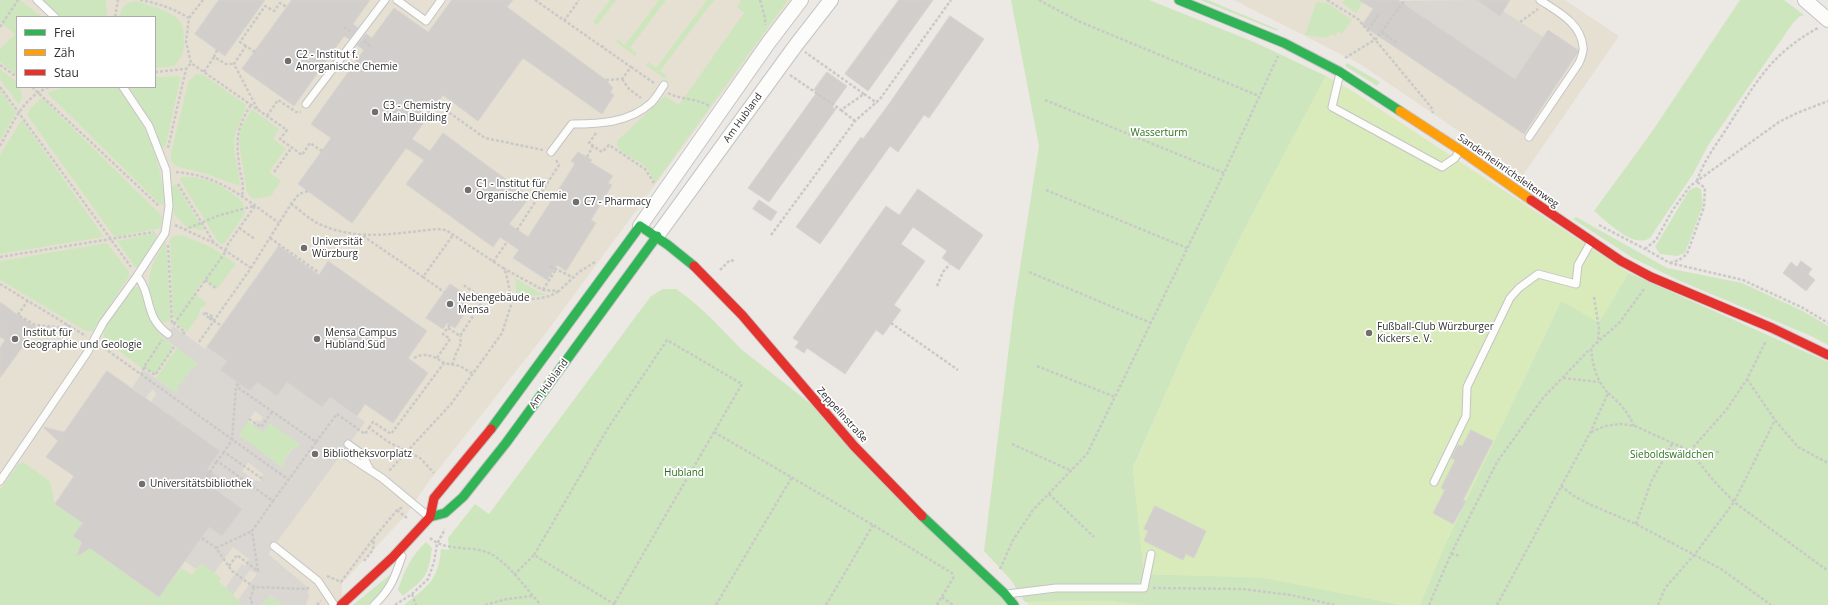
<!DOCTYPE html>
<meta charset="utf-8">
<style>
body{margin:0}
#map{position:relative;width:1828px;height:605px;overflow:hidden;background:#ece8e4;font-family:"Open Sans",sans-serif}
canvas{display:block}
.legend{position:absolute;left:16px;top:16px;width:140px;height:72px;box-sizing:border-box;background:#fff;border:1px solid #ababab;margin:0;padding:5px 7px;list-style:none;font-size:12px;color:#2e2e2e}
.legend li{display:flex;align-items:center;gap:8px;height:20px}
.legend b{width:20px;border:1px solid #ababab}
</style>
<div id="map">
<canvas width="1828" height="605"></canvas>
<ul class="legend">
<li><b style="height:5px;background:#30b455"></b>Frei</li>
<li><b style="height:5px;background:#ff9f0a"></b>Zäh</li>
<li><b style="height:5px;background:#e5322d"></b>Stau</li>
</ul>
</div>
<script>
const g = document.querySelector('canvas').getContext('2d');
g.lineJoin = 'round';
function fill(path, color) { g.fillStyle = color; g.fill(path, 'evenodd'); }
function stroke(path, color, width, dash) { g.strokeStyle = color; g.lineWidth = width; g.lineCap = dash ? 'butt' : 'round'; g.setLineDash(dash || []); g.stroke(path); }
function label(font, color, halo, rows, align = 'center') {
  g.font = font + ' "Open Sans",sans-serif'; g.lineWidth = 3.5; g.setLineDash([]); g.textBaseline = 'middle'; g.strokeStyle = halo; g.fillStyle = color; for (const [text, x, y, turn = 0] of rows) {
    g.save(); g.translate(x, y); g.rotate((+turn || 0) * Math.PI / 180); g.textAlign = isNaN(turn) ? turn : align; if (halo) g.strokeText(text, 0, 0); g.fillText(text, 0, 0); g.restore();
  }
}
fill(new Path2D(`
 M0,0H791L546,333L427,484L406,515L342,583V605H0ZM17,17H155V87H17Z
 M1234,0H1565L1619,36L1523,175L1360,64Z`), '#e6e0d3');
fill(new Path2D(`
 M0,0H20L42,17H17V75L0,62V49L15,34L0,22Z
 M40,0H106L107,17H57Z
 M610,0H616L597,25L593,22Z
 M659,0H666L630,48L637,53L635,56L616,42L618,39L625,45Z
 M707,0H714L660,71L667,76L665,79L646,65L648,62L656,68Z
 M741,0H788L655,183C652,177 649,171 645,166C637,158 616,154 617,141L665,96L679,105L744,13L737,7Z
 M1011,0H1149L1254,42L1326,76L1244,230L1188,343L1133,468L1144,574L1261,577L1402,605H1144L1109,601L1025,602L1011,580L984,551L1014,306L1039,146Z
 M1200,0H1208L1279,30H1275Z
 M1344,0H1359L1363,3L1356,13L1342,3Z
 M1740,0H1784L1804,15L1799,17L1793,23L1709,144L1693,174L1650,238C1633,249 1608,222 1594,211L1651,133Z
 M136,1C148,5 179,12 183,27C184,31 183,35 184,39C184,52 183,57 174,66L155,68V17H119C122,7 125,2 136,1Z
 M1319,2L1327,3L1352,20L1342,34L1338,31L1335,36L1331,34L1328,38L1305,35L1316,3Z
 M1347,63L1380,82L1377,86L1345,66Z
 M0,69L17,82V87H20L22,97L19,105L0,79Z
 M196,74L204,75L246,105C246,111 237,126 235,135C232,150 238,167 240,182L239,186L204,173L177,167L171,161V153L188,83Z
 M178,76L181,78L180,80L166,145L164,148L160,145L151,123L129,87H155V77Z
 M64,87H118L121,89C141,118 157,148 162,183C163,190 165,197 163,205L160,204L48,94L49,92Z
 M0,89L16,113L0,141Z
 M40,99H43L162,216L161,228L116,237L113,235L27,115L29,110Z
 M252,109L279,129L273,139L286,148L269,172L281,181L271,196L253,199L247,192L239,143L241,126Z
 M21,121H23L104,237L0,254V155Z
 M181,177C205,175 227,187 243,203L245,213L225,243L221,244L217,240L180,180Z
 M176,184L203,229V231L186,227L174,214L171,192L173,185Z
 M1696,187L1701,189L1703,205L1685,253L1677,256L1660,254L1655,247L1689,190Z
 M1576,217L1667,268L1742,283L1803,311L1828,326V345L1811,336L1678,280L1633,258L1573,219Z
 M155,233L157,235V238L138,267H135L117,241Z
 M182,235L213,248L236,264L217,289L204,279L194,293L207,304L200,309L199,315L187,332L177,324L176,319L173,317L170,239L174,236Z
 M165,241L166,243L171,320L164,323C149,316 146,284 151,270C154,260 160,251 165,241Z
 M107,243L129,272V276L93,331H86L0,280V261Z
 M1629,273L1828,362V605H1420L1442,551L1561,301Z
 M515,278L538,292L547,295L519,296L516,292Z
 M137,287L141,289C143,296 144,303 146,310C151,326 162,337 174,347L155,375L146,369L144,370L109,343C106,340 103,337 104,332C105,320 124,299 132,288Z
 M663,289H676L691,300L711,318L741,349L830,419L1014,605H404C428,586 438,581 441,549L449,550L448,538L475,504L489,514L651,296Z
 M177,348L198,363L194,369L192,367L188,376L186,375L183,383L180,382L178,386L180,387L176,393L156,378Z
 M248,421L263,432L270,422L301,444L297,449L293,447L283,461L286,464L284,468L241,438L240,432Z
 M23,462L50,481L55,504L83,523L74,536L83,543L80,548L83,552L89,547L159,597L181,568L192,575L201,563L221,578L219,582L229,590L242,605H0V490L17,466Z
 M426,542L432,548C428,578 425,578 403,596L398,590C404,571 411,556 426,542Z
 M391,574L382,592L368,605H353Z
 M269,595L283,605H261Z`), '#cee6be');
fill(new Path2D(`
 M1326,76L1354,92L1629,273L1599,323L1561,301L1442,551L1420,605H1402L1263,578L1144,574L1133,469L1188,343L1244,230Z
 M1110,601L1146,605H1029L1027,602Z`), '#d9eabb');
fill(new Path2D(`
 M1477,0L1500,15L1503,11L1543,37L1515,79L1399,1Z
 M173,326L205,349L207,347L227,361L220,370L250,391L257,382L277,396L287,382L322,407L330,397L365,422L268,554L306,586L309,597L306,605H283L270,595L261,605H242L238,600L257,574L250,570L233,595L226,587L242,564L245,566L249,559L233,547L214,573L201,563L196,569L185,561L209,527L222,536L242,509L213,488L203,475L220,451L151,402L156,394L154,390L151,391L146,398L132,388L144,370L176,393L180,387L178,386L181,382L183,383L186,375L188,376L192,367L194,369L198,363L165,339ZM255,411L263,417L260,422L257,420L253,425L263,432L270,423L300,444L297,449L294,447L283,462L286,464L283,468L240,436L241,431ZM248,462L263,474L261,481H255L242,471Z`), '#dad6d2');
const building = new Path2D(`
 M219,0H265L225,56L195,34Z
 M292,0H370L353,24L358,28L349,39L344,36L294,106L242,69Z
 M452,0H513L507,7L606,80L613,88L610,92L614,95L602,114L523,58L478,121L443,95L412,139L430,151L443,133L530,197L509,224L528,237L575,164L571,161L578,152L592,160L590,162L613,176L608,183L612,185L591,220L596,223L566,271L557,265L547,280L513,258L519,250L500,237L493,247L406,184L424,160L406,148L352,223L298,184L331,138L311,124L364,50L357,45L366,34L372,38L394,8L428,32Z
 M899,0H933L868,91L845,74Z
 M1359,0H1398L1515,79L1548,30L1578,50V52L1524,134L1362,25L1373,9Z
 M1477,0H1510L1500,16Z
 M950,16L984,39L929,118L924,115L898,152L890,146L820,244L796,227L861,137L863,139L889,104Z
 M827,72L847,86L832,107L836,109L769,202L748,188L817,92L814,90Z
 M918,189L983,235L959,270L942,258L947,251L913,227L901,244L925,261L894,305L901,310L883,335L876,330L845,374L807,348L804,353L795,347L799,342L793,338L886,206L899,215Z
 M759,200L777,212L771,221L753,209Z
 M279,246L319,275L328,261L427,331L408,358L428,373L393,423L365,404L357,416L330,397L322,407L287,382L277,396L257,382L250,391L220,370L227,361L207,347Z
 M1801,261L1812,269L1808,274L1815,280L1806,291L1783,273L1791,262L1797,267Z
 M450,284L470,297L461,310L465,313L455,328L447,323L443,329L426,318Z
 M0,302L36,328L0,378V348L5,340L0,337Z
 M107,371L220,451L207,469L220,478L213,488L242,509L222,536L209,527L159,597L90,548L77,556L82,542L73,536L83,523L55,504L74,476L46,457L58,441L43,427L64,432Z
 M1471,430L1493,441L1463,500L1466,501L1453,524L1433,513L1445,490L1441,488L1455,460L1451,458L1458,445L1462,446Z
 M1155,506L1206,531L1194,558L1186,554L1183,560L1144,541L1148,531L1144,529Z`);
fill(building, '#d1cecb');
stroke(building, '#d7d4d0', 1);
const lane = new Path2D(`
 M37,0L55,17
 M397,0L426,21L441,0
 M1340,73L1332,107L1442,167L1455,158L1460,150
 M306,104L385,0
 M1529,137L1579,63C1581,58 1584,52 1583,47C1581,23 1558,12 1540,0
 M551,152L572,124C599,124 629,123 651,103C656,98 660,91 664,85
 M137,276C153,295 143,316 168,334
 M348,444L362,454L370,470
 M342,452L382,478L428,516
 M0,481L87,353L103,323L137,276L165,233L169,206L166,170L149,126L123,87
 M1434,482L1466,416L1467,387L1510,298L1519,288L1538,274L1576,284L1578,265L1591,242
 M274,546L318,581L334,605
 M1007,594L1056,588H1144L1151,554
 M374,605C391,589 395,577 402,556`);
const street = new Path2D(`
 M1805,0L1828,20
 M640,226L769,42L801,0
 M657,236L796,45L831,0`);
const fast = new Path2D(`
 M1179,0L1284,43L1340,72L1400,111
 M491,429L640,226L668,245L694,266
 M922,516L1005,594L1014,605
 M430,517L445,513L463,497L506,443L657,236`);
const slow = new Path2D(`
 M1400,111L1460,150L1531,200`);
const jam = new Path2D(`
 M1531,200L1621,261L1651,277L1772,328L1828,355
 M694,266L742,315L854,446L922,516
 M341,605L393,557L430,517L434,498L491,429`);
stroke(lane, '#c5c4c5', 9);
stroke(street, '#c5c4c5', 16);
stroke(fast, '#c5c4c5', 11);
stroke(slow, '#c5c4c5', 11);
stroke(jam, '#c5c4c5', 11);
stroke(new Path2D(`
 M140,0C158,3 174,9 189,18L186,42L191,63L287,130L280,139L302,155L310,143L322,151
 M535,0L631,67L622,79L606,80
 M760,0L765,18V25
 M1039,0L1078,21L1259,96
 M1327,0L1358,19L1431,107L1433,113
 M115,17L118,0
 M189,18L203,0
 M564,21L579,0
 M1520,22L1538,9
 M0,27L18,0
 M344,27L350,31
 M1368,30L1379,14
 M1382,32L1397,43
 M364,41L372,48
 M246,46L240,42L265,6L274,11L280,3L287,7
 M602,48L604,44
 M217,50L214,57L226,64H234
 M255,52L246,46L234,64L258,110
 M1345,58L1376,39L1405,0
 M0,65L17,77
 M631,67L654,83
 M155,72L186,69L191,63
 M204,72L214,57
 M790,75L841,110L864,94L805,52
 M622,79L629,89L641,98
 M0,87L131,267
 M32,87L159,206
 M668,93C681,100 697,98 709,106
 M864,94L877,103
 M1045,100L1224,173
 M437,104L485,138L543,150
 M841,110L855,121
 M267,116L278,100L296,112H301
 M596,133L589,143L602,152L609,145L645,169L654,183
 M0,146C13,123 23,97 49,87
 M168,148L186,69
 M587,157L593,146
 M176,172C222,176 243,198 279,223
 M274,172L292,147
 M1697,181C1703,162 1716,145 1727,128C1755,84 1770,54 1818,28
 M178,184L214,243
 M1046,190L1187,248
 M242,195C244,187 242,179 240,171C236,143 235,129 251,105
 M291,204C300,210 309,219 319,224C359,242 396,233 437,229L446,230L503,268L506,273L512,302L502,333L451,404L388,472
 M175,225L214,243L251,268
 M1599,225L1645,249L1670,263L1743,280L1803,308L1828,323
 M239,228L255,239
 M184,230L220,215L254,206
 M517,230L559,165L556,160
 M771,235L855,121L880,99L951,0
 M363,236L423,277L453,235
 M270,238L318,272
 M168,245L172,323L171,325
 M1645,249L1656,240L1672,211L1690,186L1779,122L1797,113L1828,101
 M0,257L154,232
 M493,262L507,242
 M1670,263L1679,260L1687,254L1704,207L1705,188L1697,182
 M550,266L574,278
 M503,268L543,290L559,291L579,272L595,262
 M720,270L730,260L735,261
 M1029,272L1151,323
 M423,277L444,292
 M205,280L217,289
 M0,284L86,336
 M937,286L943,272L950,264
 M543,290L556,269
 M1594,297L1599,328L1598,342
 M28,300L18,315L35,325L64,328L68,325
 M512,302C529,297 542,302 559,291
 M209,318L204,314V312L213,317L212,319L210,317
 M173,323L185,332L183,334
 M891,323L958,370
 M174,324L224,254L228,244L255,206
 M448,328L460,336L484,299L462,284
 M199,342L251,268L291,204L299,194L308,191
 M100,345L289,480
 M414,358C425,352 434,356 444,363
 M437,358L450,339L443,334L449,326L447,325
 M452,365L455,356L461,343L460,336
 M1037,366L1115,397
 M144,367L155,375L174,347
 M141,375L144,367L162,340
 M1563,378L1599,382
 M1747,379L1775,420L1798,447L1828,463
 M1608,393C1620,403 1628,412 1634,426
 M249,419L261,427L272,412
 M369,428L373,422L391,434L444,363L460,366L473,374
 M714,432L873,525L955,575
 M1591,432L1605,426L1622,424L1635,426L1690,451L1713,480L1734,502L1828,571
 M316,442L337,414L365,434L369,428L390,443L420,458L434,473
 M1012,444L1072,471
 M1690,451L1727,409L1747,379L1766,341
 M1691,451L1721,452
 M224,452L217,461L273,501L316,442L237,387L239,383L236,386L232,440L224,452L264,480
 M207,477L217,461
 M1561,486L1574,496L1591,505L1636,524L1721,569L1771,605
 M1049,494L1094,537
 M397,510L407,518
 M1636,524L1651,482L1672,444
 M202,538L216,548L232,571L254,587L307,589L310,586
 M430,538C446,552 470,545 489,553C508,562 526,589 541,605
 M216,548L252,531
 M1451,554L1461,556
 M364,561L373,550L374,538L397,510L403,507
 M229,566L237,555L258,571L252,531L273,501
 M1000,569L1013,540L1033,510L1087,454L1224,173L1278,56
 M514,575L534,555
 M327,576L341,582L374,538
 M254,587L250,600L254,605
 M1153,588L1242,589L1291,595L1335,605
 M412,594L416,605
 M942,597L953,605
 M317,605L321,601
 M395,605L412,594L428,579L434,562L437,544L445,529
 M485,605L507,599L533,596
 M614,605V604L534,555L608,428L667,340L742,384L614,604
 M716,605L792,477
 M826,605L873,525
 M937,605L955,575
 M1429,605L1451,554L1497,462L1543,398L1590,349
 M1497,605L1590,433L1608,393C1596,379 1593,367 1591,348L1620,322L1644,289
 M1658,605L1665,588L1695,554L1734,502L1775,420`), '#c9c9c8', 2.5, [3, 2]);
stroke(lane, '#fcfcfb', 7);
stroke(street, '#fcfcfb', 14);
stroke(fast, '#30b455', 9);
stroke(slow, '#ff9f0a', 9);
stroke(jam, '#e5322d', 9);
stroke(new Path2D(`
 M209,318L222,326`), '#c9c9c8', 2.5, [3, 2]);
for (const [x, y, r, color] of [
 [288,61,4,"#706f6e"],
 [375,112,4,"#706f6e"],
 [468,190,4,"#706f6e"],
 [576,202,4,"#706f6e"],
 [304,248,4,"#706f6e"],
 [450,304,4,"#706f6e"],
 [1369,333,4,"#706f6e"],
 [15,339,4,"#706f6e"],
 [317,339,4,"#706f6e"],
 [315,454,4,"#706f6e"],
 [142,484,4,"#706f6e"]
]) { const dot = new Path2D(); dot.arc(x, y, r, 0, 2 * Math.PI); g.fillStyle = color; g.fill(dot); stroke(dot, '#fff', 1.5); }
label('10px', '#2e2e2e', '#fff', [
 ["C2 - Institut f.",296,55],
 ["Anorganische Chemie",296,67],
 ["C3 - Chemistry",383,106],
 ["Main Building",383,118],
 ["C1 - Institut für",476,184],
 ["Organische Chemie",476,196],
 ["C7 - Pharmacy",584,202],
 ["Universität",312,242],
 ["Würzburg",312,254],
 ["Nebengebäude",458,298],
 ["Mensa",458,310],
 ["Fußball-Club Würzburger",1377,327],
 ["Kickers e. V.",1377,339],
 ["Institut für",23,333],
 ["Geographie und Geologie",23,345],
 ["Mensa Campus",325,333],
 ["Hubland Süd",325,345],
 ["Bibliotheksvorplatz",323,454],
 ["Universitätsbibliothek",150,484]
], 'left');
label('10px', '#2e2e2e', '#fff', [
 ["Am Hubland",743,118,-54],
 ["Sanderheinrichsleitenweg",1508,171,35],
 ["Am Hubland",549,384,-54],
 ["Zeppelinstraße",842,415,48]
]);
label('10px', '#2c6e1b', '#fff', [
 ["Wasserturm",1159,133],
 ["Sieboldswäldchen",1672,455],
 ["Hubland",684,473]
]);
</script>
